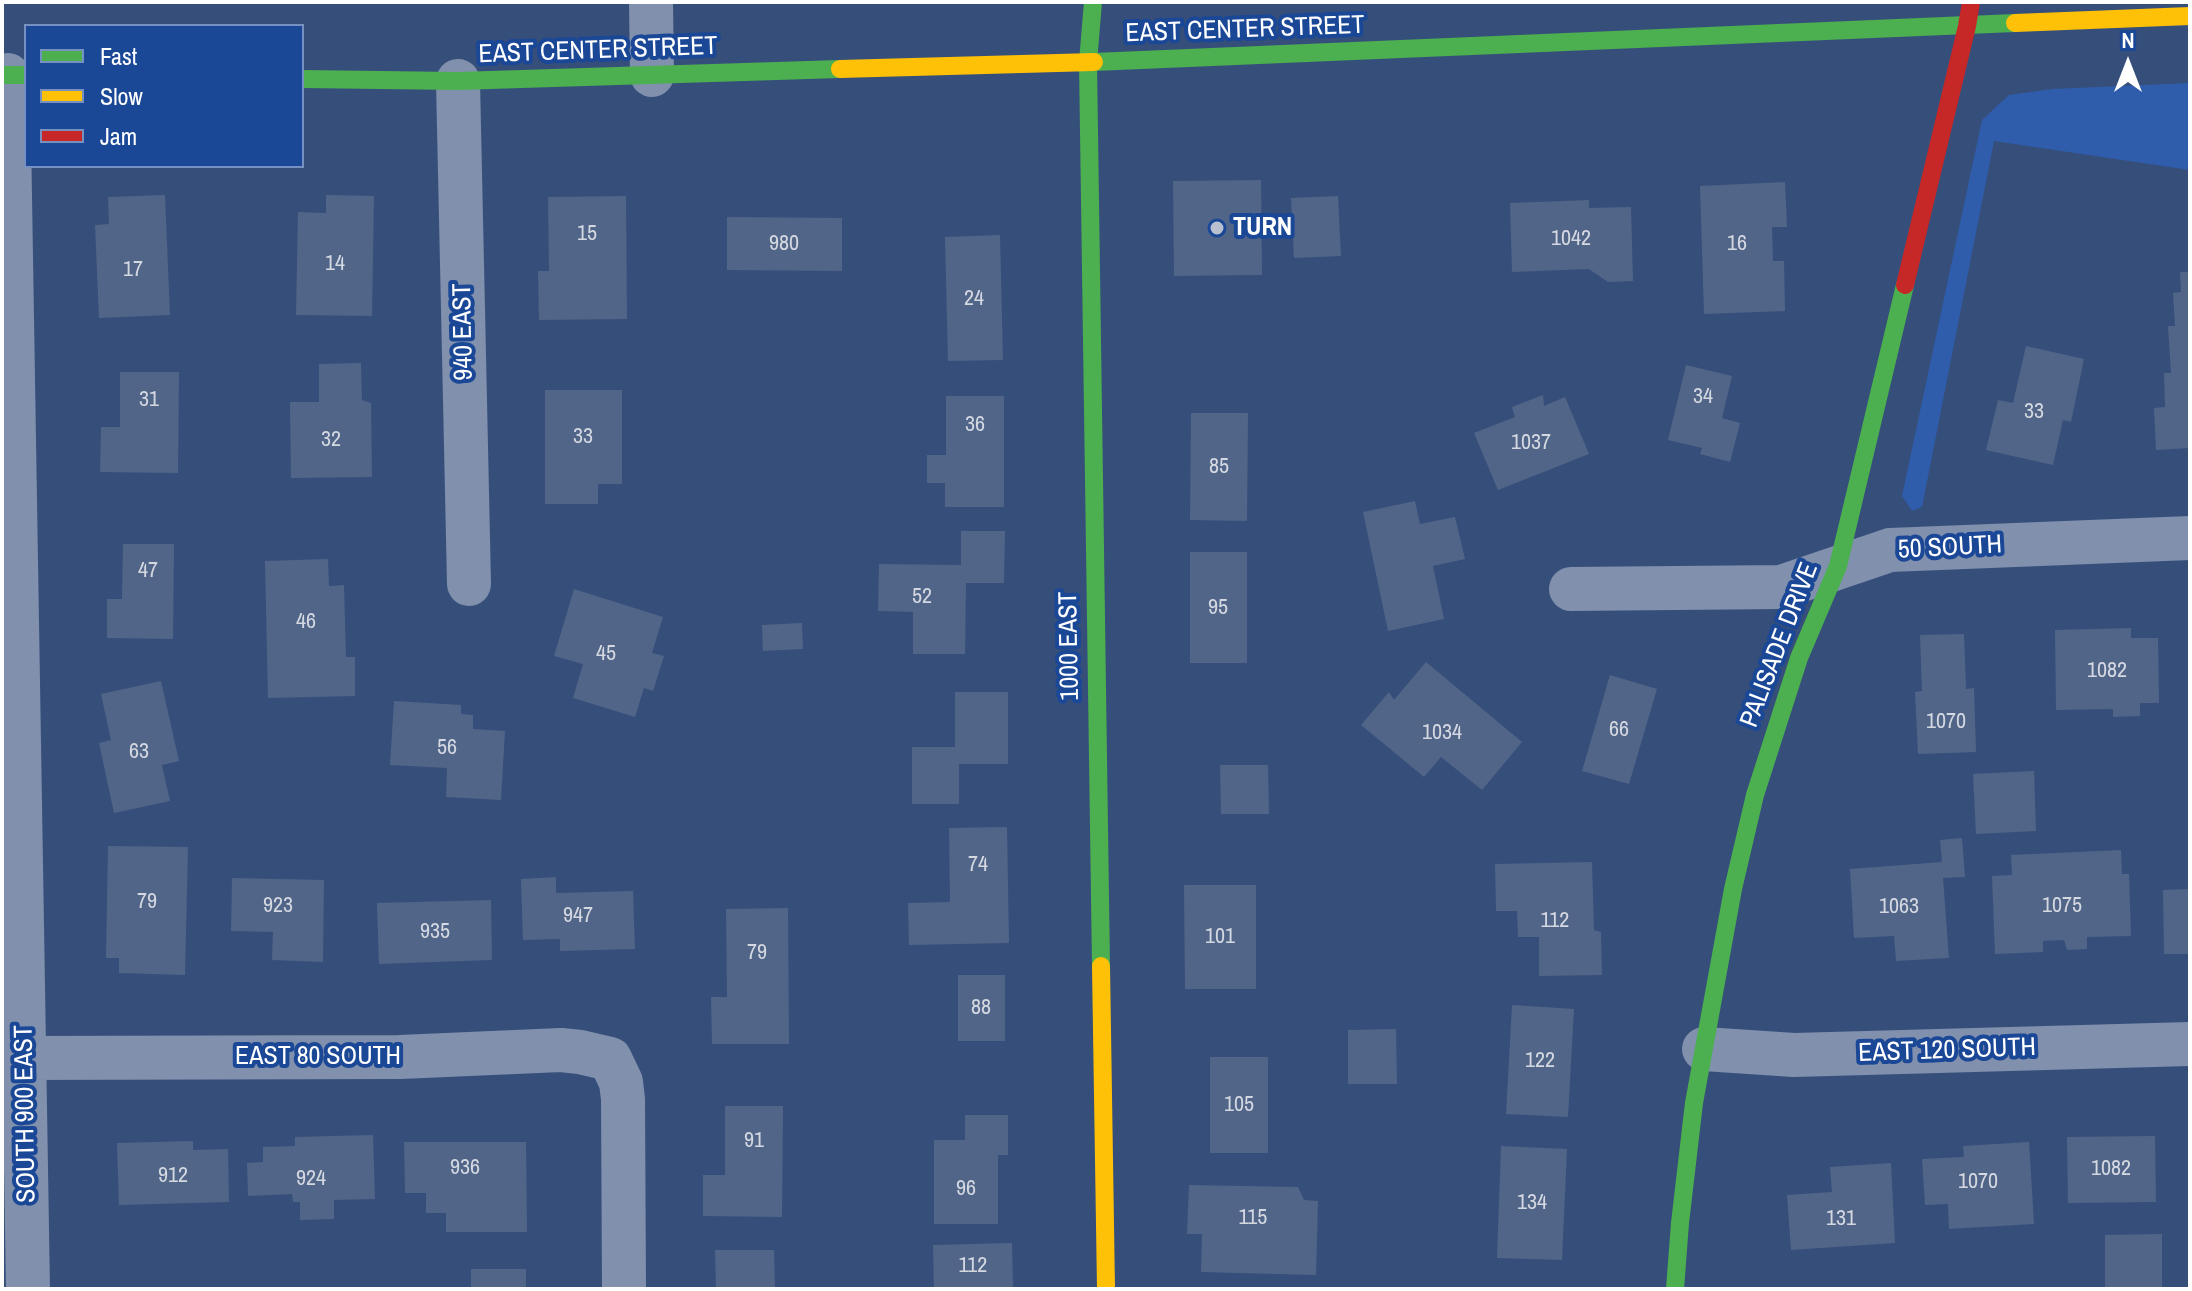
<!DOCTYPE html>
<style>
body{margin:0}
#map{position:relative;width:2192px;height:1291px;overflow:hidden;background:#364f7a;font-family:"Archivo Narrow",sans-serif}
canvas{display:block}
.frame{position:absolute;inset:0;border:4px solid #fff;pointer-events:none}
.legend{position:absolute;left:24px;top:24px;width:280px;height:144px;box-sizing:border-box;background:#1a4796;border:2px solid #7691c0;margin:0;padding:10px 14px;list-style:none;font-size:24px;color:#fff}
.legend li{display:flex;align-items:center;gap:16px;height:40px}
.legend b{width:40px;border:2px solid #7691c0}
.north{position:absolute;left:2088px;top:24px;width:80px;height:80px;-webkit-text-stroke:6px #1a4796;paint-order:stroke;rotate:0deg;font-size:22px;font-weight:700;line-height:32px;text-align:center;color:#fff}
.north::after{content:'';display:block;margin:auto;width:28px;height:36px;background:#fff;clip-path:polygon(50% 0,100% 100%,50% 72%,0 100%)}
</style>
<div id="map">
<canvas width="2192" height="1291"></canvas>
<div class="frame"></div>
<ul class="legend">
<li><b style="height:10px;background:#4caf50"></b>Fast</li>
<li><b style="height:10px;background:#ffc107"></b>Slow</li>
<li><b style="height:10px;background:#c62828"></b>Jam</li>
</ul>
<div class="north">N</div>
</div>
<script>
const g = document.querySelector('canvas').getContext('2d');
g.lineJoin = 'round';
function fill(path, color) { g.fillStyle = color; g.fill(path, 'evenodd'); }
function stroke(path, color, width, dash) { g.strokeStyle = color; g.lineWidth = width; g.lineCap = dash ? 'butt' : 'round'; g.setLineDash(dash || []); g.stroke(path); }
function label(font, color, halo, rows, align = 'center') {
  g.font = font + ' "Archivo Narrow",sans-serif'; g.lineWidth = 8; g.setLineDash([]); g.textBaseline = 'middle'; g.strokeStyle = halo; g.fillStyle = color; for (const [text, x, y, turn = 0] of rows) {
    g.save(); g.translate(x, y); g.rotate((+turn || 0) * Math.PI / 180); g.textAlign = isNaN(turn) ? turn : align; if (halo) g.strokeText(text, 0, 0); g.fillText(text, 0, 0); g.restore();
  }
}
fill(new Path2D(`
 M2190,83V170L1994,141L1922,507L1912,511L1902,496L1982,120L2009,95L2053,89Z`), '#2f5dac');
fill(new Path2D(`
 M1261,180L1262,275L1174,276L1173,181Z
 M1785,182L1787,227H1772L1773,261H1784L1785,311L1704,314L1700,186Z
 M165,195L170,315L99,318L95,225L109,224L108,197Z
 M326,195L374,196L372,316L296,315L298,212L326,213Z
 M626,196L627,319L539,320L538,271H549L548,197Z
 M1338,196L1341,256L1294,258L1291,198Z
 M1589,200V208L1631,207L1633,281L1608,282L1589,269L1512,272L1510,203Z
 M727,217L842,218V271L727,270Z
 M1000,235L1003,360L948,361L945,237Z
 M2180,272H2190V448L2156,450L2154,408L2165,407L2164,373H2171L2168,326H2175L2173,293L2181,292Z
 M2026,346L2084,359L2071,422L2063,420L2053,465L1986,450L1998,400L2013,403Z
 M361,363L362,400L371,403L372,477L291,478L290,402H319V364Z
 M1686,365L1732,376L1722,418L1740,423L1730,462L1700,454L1702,448L1668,440Z
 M120,372H179L178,473L100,472L101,427H120Z
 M545,390H622V484H598V504H545Z
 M1543,395L1544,406L1565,397L1589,454L1498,490L1474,433L1515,417L1512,407Z
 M946,396H1004V507H945V483H927V455H946Z
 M1191,413H1248L1247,521L1190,520Z
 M1415,501L1420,524L1455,517L1465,559L1433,566L1444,619L1388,631L1363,512Z
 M961,531H1005L1004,583H966L965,654H913V612L878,611L879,564L961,565Z
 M123,544H174L173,639L107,638V599H122Z
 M1190,552H1247V663H1190Z
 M328,559L329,586L344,585L346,657H355V696L268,698L265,561Z
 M574,589L663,617L652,653L664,656L653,691L644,688L635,717L573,698L583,664L554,656Z
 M802,623L803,649L763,651L762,625Z
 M2131,628V638H2158L2159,703H2140V716L2113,717V709L2056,710L2055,630Z
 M1964,634L1966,689L1974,688L1976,752L1918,754L1915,692L1922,691L1920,635Z
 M1426,662L1522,742L1482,790L1441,757L1424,777L1361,725L1389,692L1394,700Z
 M1610,675L1657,689L1629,784L1582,771Z
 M161,681L179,761L162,765L170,801L114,813L99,743L111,740L101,694Z
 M955,692H1008V764H959V804H912V747H955Z
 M394,701L461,705V714L473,715V729L505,731L501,800L446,797L447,768L390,765Z
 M1220,765H1268L1269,814H1221Z
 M2034,771L2036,831L1976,834L1973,774Z
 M1007,827L1009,943L909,945L908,903L950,902L949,828Z
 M1962,838L1965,877L1943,878L1949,958L1896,961L1894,936L1854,938L1850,869L1942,862L1940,840Z
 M108,846L188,847L185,975L119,973V958H106Z
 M2121,850L2122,874H2129L2131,936L2087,937V949L2067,950L2064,940L2043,941V952L1995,954L1992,876L2012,875L2011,855Z
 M1592,862L1594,930L1601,932L1602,975L1539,976V937H1518L1517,911H1496L1495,864Z
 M556,877V893L633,891L635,949L560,951V939L523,940L521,879Z
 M232,878L324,880L323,962L272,960L273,932L231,931Z
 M1184,885H1256V989H1185Z
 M2190,889V954H2164L2163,890Z
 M491,900L492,960L379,964L377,903Z
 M788,908L789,1044H712L711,997H727L726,909Z
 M958,975H1005V1041H958Z
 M1512,1005L1574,1009L1568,1117L1506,1114Z
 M1396,1029L1397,1084H1348V1030Z
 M1210,1057H1268V1153H1210Z
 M725,1106H783L782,1217L703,1216V1175H725Z
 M965,1115H1008V1155H998V1224H934V1140H965Z
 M373,1135L375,1199L334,1200V1219L300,1220V1202H293L292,1194L248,1196L247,1163L263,1162V1147L295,1146V1137Z
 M2155,1136L2156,1202L2068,1203L2067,1137Z
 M193,1141V1150L228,1149L229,1202L119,1205L117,1143Z
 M404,1142H526L527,1232H446V1213H426V1193H405Z
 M2029,1142L2034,1224L1949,1229L1948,1204L1925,1205L1922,1159L1964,1157L1963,1146Z
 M1501,1146L1567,1149L1562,1260L1497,1258Z
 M1891,1163L1895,1243L1791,1250L1787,1195L1832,1192L1830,1167Z
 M1189,1185L1298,1187L1304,1200L1318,1201L1316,1275L1201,1272L1202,1234H1187Z
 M2162,1234V1288L2105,1289V1235Z
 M1012,1243L1013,1288L934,1289L933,1245Z
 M715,1250H774L775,1289H716Z
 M471,1269H526V1289H471Z`), '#516588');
stroke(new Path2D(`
 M651,2L652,75
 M8,75L28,1289
 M458,81L469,584
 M1571,589L1781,587L1890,550L2190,538
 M1704,1049L1794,1055L2190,1044
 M25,1058L400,1057L561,1050L580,1052L610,1059L621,1082L623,1099L624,1289`), '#8090ad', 44);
stroke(new Path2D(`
 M1093,2L1088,62L1101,966
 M1094,62L2015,23
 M2,75H26
 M302,79L458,81L840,69
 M1675,1289L1680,1223L1694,1103L1733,889L1755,795L1799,658L1838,566L1905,285`), '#4caf50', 18);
stroke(new Path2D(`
 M2015,23L2190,16
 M840,69L1094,62
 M1101,966L1106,1289`), '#ffc107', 18);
stroke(new Path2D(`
 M1905,285L1967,26L1971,2`), '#c62828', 18);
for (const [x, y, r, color] of [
 [1217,228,8,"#b9c1d0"]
]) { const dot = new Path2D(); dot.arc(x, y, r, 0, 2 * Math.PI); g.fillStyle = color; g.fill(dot); stroke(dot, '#1a4796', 3); }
label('22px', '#d4d8e1', null, [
 ["15",587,234],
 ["1042",1571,239],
 ["980",784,244],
 ["16",1737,244],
 ["14",335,264],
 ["17",133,270],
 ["24",974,299],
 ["34",1703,397],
 ["31",149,400],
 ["33",2034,412],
 ["36",975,425],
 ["33",583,437],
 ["32",331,440],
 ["1037",1531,443],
 ["85",1219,467],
 ["47",148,571],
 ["52",922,597],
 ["95",1218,608],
 ["46",306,622],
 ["45",606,654],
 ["1082",2107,671],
 ["1070",1946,722],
 ["66",1619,730],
 ["1034",1442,733],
 ["56",447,748],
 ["63",139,752],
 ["74",978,865],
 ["79",147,902],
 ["923",278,906],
 ["1075",2062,906],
 ["1063",1899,907],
 ["947",578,916],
 ["112",1555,921],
 ["935",435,932],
 ["101",1220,937],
 ["79",757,953],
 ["88",981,1008],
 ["122",1540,1061],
 ["105",1239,1105],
 ["91",754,1141],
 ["936",465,1168],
 ["1082",2111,1169],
 ["912",173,1176],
 ["924",311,1179],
 ["1070",1978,1182],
 ["96",966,1189],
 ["134",1532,1203],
 ["115",1253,1218],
 ["131",1841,1219],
 ["112",973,1266]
]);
label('26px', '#fff', '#1a4796', [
 ["EAST CENTER STREET",1245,30,-2],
 ["EAST CENTER STREET",598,51,-2],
 ["940 EAST",464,332,-91],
 ["50 SOUTH",1950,548,-3],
 ["PALISADE DRIVE",1780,645,-69],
 ["1000 EAST",1070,646,-91],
 ["EAST 120 SOUTH",1947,1051,-2],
 ["EAST 80 SOUTH",318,1057],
 ["SOUTH 900 EAST",26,1114,-91]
]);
label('bold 26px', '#fff', '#1a4796', [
 ["TURN",1233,228]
], 'left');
</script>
